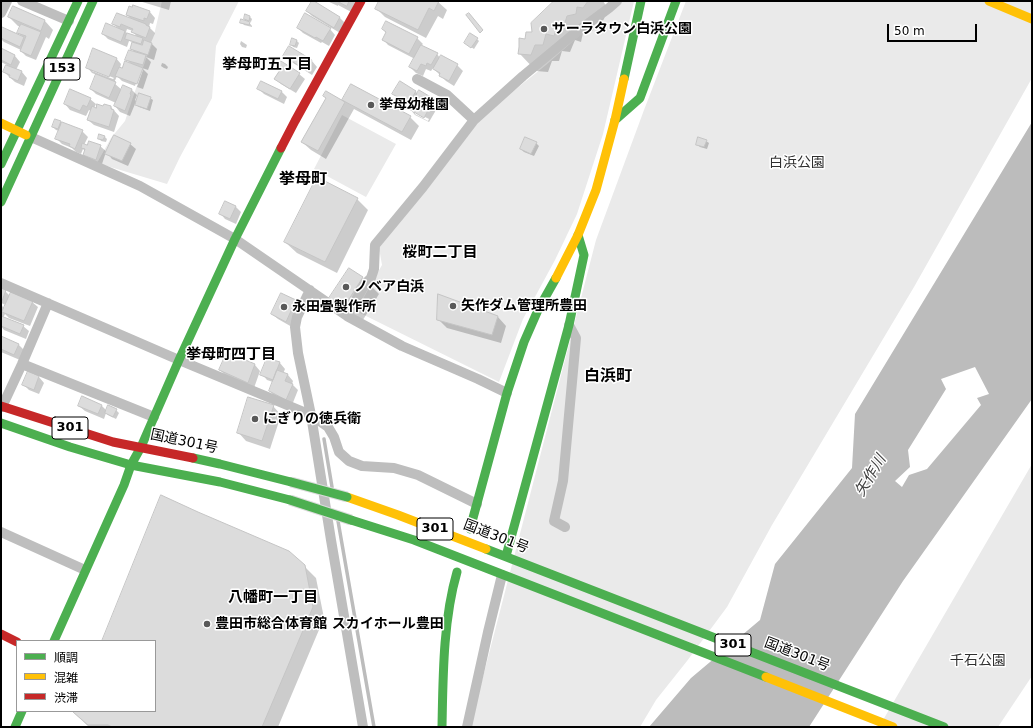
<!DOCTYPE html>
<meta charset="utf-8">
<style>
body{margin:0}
#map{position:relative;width:1033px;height:728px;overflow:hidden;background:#fff;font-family:"DejaVu Sans","Noto Sans JP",sans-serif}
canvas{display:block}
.frame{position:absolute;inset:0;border:2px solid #000;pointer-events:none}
.legend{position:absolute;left:16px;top:640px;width:140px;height:72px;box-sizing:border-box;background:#fff;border:1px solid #999;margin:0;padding:5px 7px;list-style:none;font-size:12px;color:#000}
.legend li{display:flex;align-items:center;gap:8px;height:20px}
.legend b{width:20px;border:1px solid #999}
.scale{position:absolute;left:887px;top:24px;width:90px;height:18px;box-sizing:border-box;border:2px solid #000;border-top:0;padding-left:5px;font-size:12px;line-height:14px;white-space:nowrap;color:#000;-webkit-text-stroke:3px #fff;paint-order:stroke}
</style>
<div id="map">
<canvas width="1033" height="728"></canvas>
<div class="frame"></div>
<ul class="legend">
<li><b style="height:5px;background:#4caf50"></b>順調</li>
<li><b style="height:5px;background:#ffc107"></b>混雑</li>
<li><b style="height:5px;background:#c62828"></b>渋滞</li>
</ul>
<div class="scale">50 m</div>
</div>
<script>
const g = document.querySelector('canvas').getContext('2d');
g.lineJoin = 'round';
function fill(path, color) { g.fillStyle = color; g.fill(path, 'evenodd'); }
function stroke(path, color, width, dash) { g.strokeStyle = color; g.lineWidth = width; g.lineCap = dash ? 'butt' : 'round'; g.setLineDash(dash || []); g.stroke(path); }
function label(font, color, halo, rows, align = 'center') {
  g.font = font + ' "DejaVu Sans","Noto Sans JP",sans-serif'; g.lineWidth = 3; g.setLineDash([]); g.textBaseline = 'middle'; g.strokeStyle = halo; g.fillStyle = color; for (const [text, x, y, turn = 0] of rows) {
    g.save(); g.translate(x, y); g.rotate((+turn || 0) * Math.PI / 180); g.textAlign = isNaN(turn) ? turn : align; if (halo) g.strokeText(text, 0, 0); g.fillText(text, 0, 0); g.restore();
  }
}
fill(new Path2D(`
 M162,1H239L216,46L212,98L180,157L167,184L97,163L111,138L125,121L154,35Z
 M618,1H634L603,134L577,214L555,260L523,319L499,382L356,311L382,265L379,248L463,138L491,109L546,65Z
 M686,1H1032V78L914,287L772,525L727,607L687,661L656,700L640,727H470L596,240L644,110Z
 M342,115L396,144L366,197L314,169Z
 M1032,464V676L998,727H879Z`), '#eaeaea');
fill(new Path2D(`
 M1032,122V399L903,581L809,727H649L691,678L760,620L775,564L852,468L855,414ZM975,367L989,394L977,398L981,405L927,469L909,475L902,487L895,481L910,467L908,450L946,389L941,379Z`), '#bcbcbc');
fill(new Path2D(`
 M139,1H171L169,10Z
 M327,1H362L355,14L338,5V6Z
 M380,1H437L447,10L443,19L438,16L426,38L385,17L376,8Z
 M556,1H603L607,7L604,19L600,24L594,23L593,31L583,33L581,42L575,40L570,52L562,51L559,61H552L548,72L536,71L520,54L525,40L533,32Z
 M313,2L340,18L345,23L340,33L312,16L307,11Z
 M133,7L150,12L155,18L153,24L150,23L149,27L155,33L151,43L157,49L154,60L146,57L151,62L148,70L142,68L148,74L143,89L137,87L143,70H141L135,86L122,81L117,76L114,83L122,90H132L137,95L135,100L137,102L150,98L153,100L150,111L139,107L135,104L130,116L120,112L115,106L116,103L96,94L91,89L97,75L92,73L87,67L116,58L121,64L120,68L123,69L132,65L126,59L135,53L131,48L133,42L129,41L127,47L108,39L103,34L119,29L113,24L131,19L127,15ZM127,29L133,31L137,37L127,34L126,32ZM92,69L114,78L113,79L92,71Z
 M13,8L45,21L53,30L49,39L46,37L36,60L26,56L21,51V50L4,42L1,39V31L2,29L24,38L18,33L21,27L18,26L9,17Z
 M246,15L250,17L252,19L251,22L248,21L252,26V27L244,25L242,22L249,23L245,19Z
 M298,28L330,29L335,35L329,46L322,42L321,43L303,33Z
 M383,29L417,38L423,44L421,46L437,54L440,58L441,56L457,65L463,71L454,86L446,81L433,68L431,71L426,69L423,76L416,73L410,67L415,59L388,45L383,39L386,33Z
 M477,39L479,41L474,49L468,45Z
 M241,41L247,45L246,48L242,47L240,44Z
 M297,41L299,43L297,48L293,47L291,44Z
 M289,48L312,61L317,67L312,75L290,61L284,56Z
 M1,50L15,56L20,62L16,70L22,72L27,78L24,86L15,82L4,72L7,65L1,62Z
 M162,63L165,64L168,67L167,69L164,68L161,66Z
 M273,65L299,74L305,79L296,93L281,84L276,79L280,72Z
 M351,85L410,117L419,126L411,140L354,109L326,159L311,150L302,142L342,101Z
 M259,89L281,91L287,97L284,104L264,94Z
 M416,92L418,94L434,99L439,105L429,122L415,115L410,109L412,106L399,99L394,93ZM415,112L429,119L428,121L415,114Z
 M90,99L96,104L94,108L96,109L111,107L119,116L114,132L94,125L88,120L91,111L89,110L86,116L70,110L65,104Z
 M60,122L62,124L82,131L88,137L84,145L100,146L107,152L130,144L136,149L128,166L112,159L106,152L102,164L90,161L84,155L85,151L83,149L81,154L76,152L72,148L62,144L56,138L59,131L56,130L53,127Z
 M104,136L107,139L106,142L101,141L99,138Z
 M706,141L709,143L707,149L700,147L697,144Z
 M536,143L539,146L534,156L524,152L521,149Z
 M357,199L368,210L337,273L297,253L285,242Z
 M225,202L236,207L241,212L236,224L225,219L220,213Z
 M363,278L379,294L361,323L347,314L331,298Z
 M1,289L5,291L10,296L32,302L38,307L30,326L9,318L5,314L3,318L23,326L29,331L26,339L4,330L1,326V305L5,309L6,305L1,303Z
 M282,294L296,301L301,307L292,327L278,319L272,314Z
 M498,317L506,326L501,343L447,328L438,319Z
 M1,337L18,344L24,350L20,360L1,352Z
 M228,353L255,365L260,371L254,388L226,376L220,370Z
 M268,359L280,363L285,369L283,374L288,375L293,381L292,384L298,390L292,405L275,397L270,391L273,382L267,380L262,374Z
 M28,373L39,377L44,383L39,394L29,390L23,384Z
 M79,406H102L107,411L116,410L119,413L116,419L108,415L106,413L104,419L85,411Z
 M273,406L281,415L270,449L246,441L238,432Z
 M304,566L316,578L324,618L278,727H89L73,712V711H155V641H103Z`), '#0003');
stroke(new Path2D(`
 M324,439L332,487
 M338,521L374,727`), '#bcbcbc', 3.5);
const building = new Path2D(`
 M312,1H314L340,17L334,28L306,11Z
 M337,1H349L347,6Z
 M379,1H439L434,11L429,8L418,30L375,9Z
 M554,1H588L583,8L577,7L576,14L567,16L564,26L558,24L554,36L546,34L543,45H535L531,55L518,54L519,47V38L525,39L526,32H532L531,23Z
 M133,5L150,11L147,19L144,18V21L126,15L129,6L132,7Z
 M13,6L45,20L41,31L8,17Z
 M117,13L146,24V25L150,27L146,38L131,32L133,29L121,24L120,27L112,24Z
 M305,13L331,28L323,41L316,37L315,38L297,28Z
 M469,13L483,30L480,33L466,15Z
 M245,14L250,16L249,21L244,19Z
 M241,19L250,22L249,25L240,23Z
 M386,21L418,37L409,54L382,40L386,32L382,29Z
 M106,23L125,31L121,42L102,34Z
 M21,24L41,32L31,56L20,51L26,36L17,33Z
 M2,27L24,37L20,47L1,38Z
 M127,33L143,38L141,44L125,39Z
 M470,33L478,38L471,48L464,43Z
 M292,38L297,40L295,46L290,45Z
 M144,40L152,43L148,55L130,49L132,42L142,45Z
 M421,45L438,53L431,65L427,63L426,66L421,64L417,71L409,67Z
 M289,46L312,60L306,70L283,56Z
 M1,48L15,55L11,65L1,60Z
 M93,48L117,58L109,77L86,68Z
 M129,50L146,55L143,65L125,60Z
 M441,55L458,64L449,81L439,76L440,73L433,69Z
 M276,58L300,73L290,89L274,79L280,70L271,65Z
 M125,61L143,68L137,84L115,76L119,67L122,68Z
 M6,65L22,71L18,81L9,77L10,75L3,72Z
 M96,74L116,82L109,98L90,89Z
 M261,81L282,91L278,99L257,89Z
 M400,81L416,91L409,103L392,94Z
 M351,84L411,116L402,132L342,100Z
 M123,85L132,89L130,94L131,95L125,111L114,106Z
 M70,89L91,98L87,107L83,105L80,111L64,104Z
 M419,90L434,99L424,118L409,109Z
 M326,91L345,102L318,151L301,142L326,98L323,96Z
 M139,93L151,97L147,109L135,105Z
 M97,104L103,106L104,104L111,106V109L114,110L109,127L87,120L92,106L96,108Z
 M55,119L61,121L58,129L52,127Z
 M62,122L83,130L75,149L69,146L70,144L55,139Z
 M99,134L105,136L103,140L98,139Z
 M114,135L131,143L122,161L105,154Z
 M525,137L537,142L531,154L520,149Z
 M698,137L707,140L704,147L696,145Z
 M89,141L101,145L96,160L83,155L85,149L81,148L82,143L87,145Z
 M317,177L358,198L325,262L284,242Z
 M225,201L236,206L230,219L219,214Z
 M349,268L363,277L344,307L329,298Z
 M1,288L6,290L2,301H1Z
 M11,292L33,301L24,321L2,312Z
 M281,293L296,300L286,322L271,314Z
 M438,294L498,316L492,335L437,320Z
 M1,316L24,325L20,334L1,326Z
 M1,336L19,344L14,355L1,349Z
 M227,352L255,364L248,383L219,370Z
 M267,358L280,362L273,380L260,375Z
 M277,370L288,374L285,381L293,384L286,400L269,391Z
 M28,371L39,376L34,390L22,385Z
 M82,396L102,405L98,414L78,406Z
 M248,397L274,405L262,441L237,433Z
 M108,405L117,409L113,417L105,413Z
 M161,495L198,512L289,551L305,565L313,607L262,727H112L108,725H88L73,712L72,711H155V641H102Z`);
fill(building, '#dcdcdc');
stroke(building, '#c5c5c5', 1);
stroke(new Path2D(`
 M22,1L69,21
 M1,13L7,1
 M417,79L447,95L474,120
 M31,137L140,186L235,239L347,316L402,346L478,379L507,393
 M1,283L179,360L311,415L328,427L334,437L339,452L349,461L362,466L394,468L418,475L477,504
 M310,290L297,317L295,327L298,353L311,415L331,540L363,727
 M347,316L365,284L371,278L374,269L375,245L423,187L474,120L523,76L570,37L609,8L617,1
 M22,364L154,417
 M2,407L22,364L48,303
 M565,527L554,521L563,481L576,338L569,325
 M1,532L85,570
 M467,727L488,632L502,575`), '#bebebe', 10);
stroke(new Path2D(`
 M624,79L641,1
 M615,120L640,98L676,1
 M1,164L78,1
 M1,202L93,1
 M1,423L70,447L131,465L220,482L290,500
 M193,458L220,464L291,482
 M351,520L414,540L766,677
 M470,529L507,393L524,342L538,310L556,278
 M486,549L944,727
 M506,556L569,325L584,255L578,235
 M54,641L124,485L131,465L141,447L179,360L235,239L281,148
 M15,727L22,711
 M442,727C443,677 443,620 457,572`), '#4caf50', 9);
stroke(new Path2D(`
 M989,1L1032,19
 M1,123L26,135
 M556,278L578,235L596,190L615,120L624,79
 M347,497L398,515L486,549
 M766,677L893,727`), '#ffc107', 9);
stroke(new Path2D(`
 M281,148L295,121L361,1
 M1,406L113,442L193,458
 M1,634L17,642`), '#c62828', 9);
const fastBridge = new Path2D(`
 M291,482L347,497
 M290,500L351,520`);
stroke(fastBridge, '#dbdbdb', 11, []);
stroke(fastBridge, '#4caf50', 9);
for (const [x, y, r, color] of [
 [544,29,4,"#595959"],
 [371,105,4,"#595959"],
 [346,287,4,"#595959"],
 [453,306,4,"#595959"],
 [284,307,4,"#595959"],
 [255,419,4,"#595959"],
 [207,624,4,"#595959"]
]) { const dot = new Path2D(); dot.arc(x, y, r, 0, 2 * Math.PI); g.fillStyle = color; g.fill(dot); stroke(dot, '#fff', 1.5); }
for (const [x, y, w] of [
 [62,69,36],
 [70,428,36],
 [435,529,36],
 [733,645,36]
]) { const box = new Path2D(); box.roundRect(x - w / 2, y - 11, w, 22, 3); g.fillStyle = '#fff'; g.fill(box); stroke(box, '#000', 1); }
label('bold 13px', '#000', null, [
 ["153",62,69],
 ["301",70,428],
 ["301",435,529],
 ["301",733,645]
]);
label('bold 14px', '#000', '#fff', [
 ["サーラタウン白浜公園",552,29],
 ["挙母幼稚園",379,105],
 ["ノベア白浜",354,287],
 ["矢作ダム管理所豊田",461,306],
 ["永田畳製作所",292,307],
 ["にぎりの徳兵衛",263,419],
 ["豊田市総合体育館 スカイホール豊田",215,624]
], 'left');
label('14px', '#2f2f2f', '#fff', [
 ["白浜公園",797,163],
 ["千石公園",978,661]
]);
label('14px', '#000', '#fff', [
 ["国道301号",184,442,12],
 ["国道301号",496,537,21],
 ["国道301号",797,655,21]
]);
label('bold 15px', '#000', '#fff', [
 ["挙母町五丁目",267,65],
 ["桜町二丁目",440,253],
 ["挙母町四丁目",231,355],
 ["八幡町一丁目",273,598]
]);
label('italic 15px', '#404040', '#fff', [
 ["矢作川",871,476,-59]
]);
label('bold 16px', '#000', '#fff', [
 ["挙母町",303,180],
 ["白浜町",608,377]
]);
</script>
